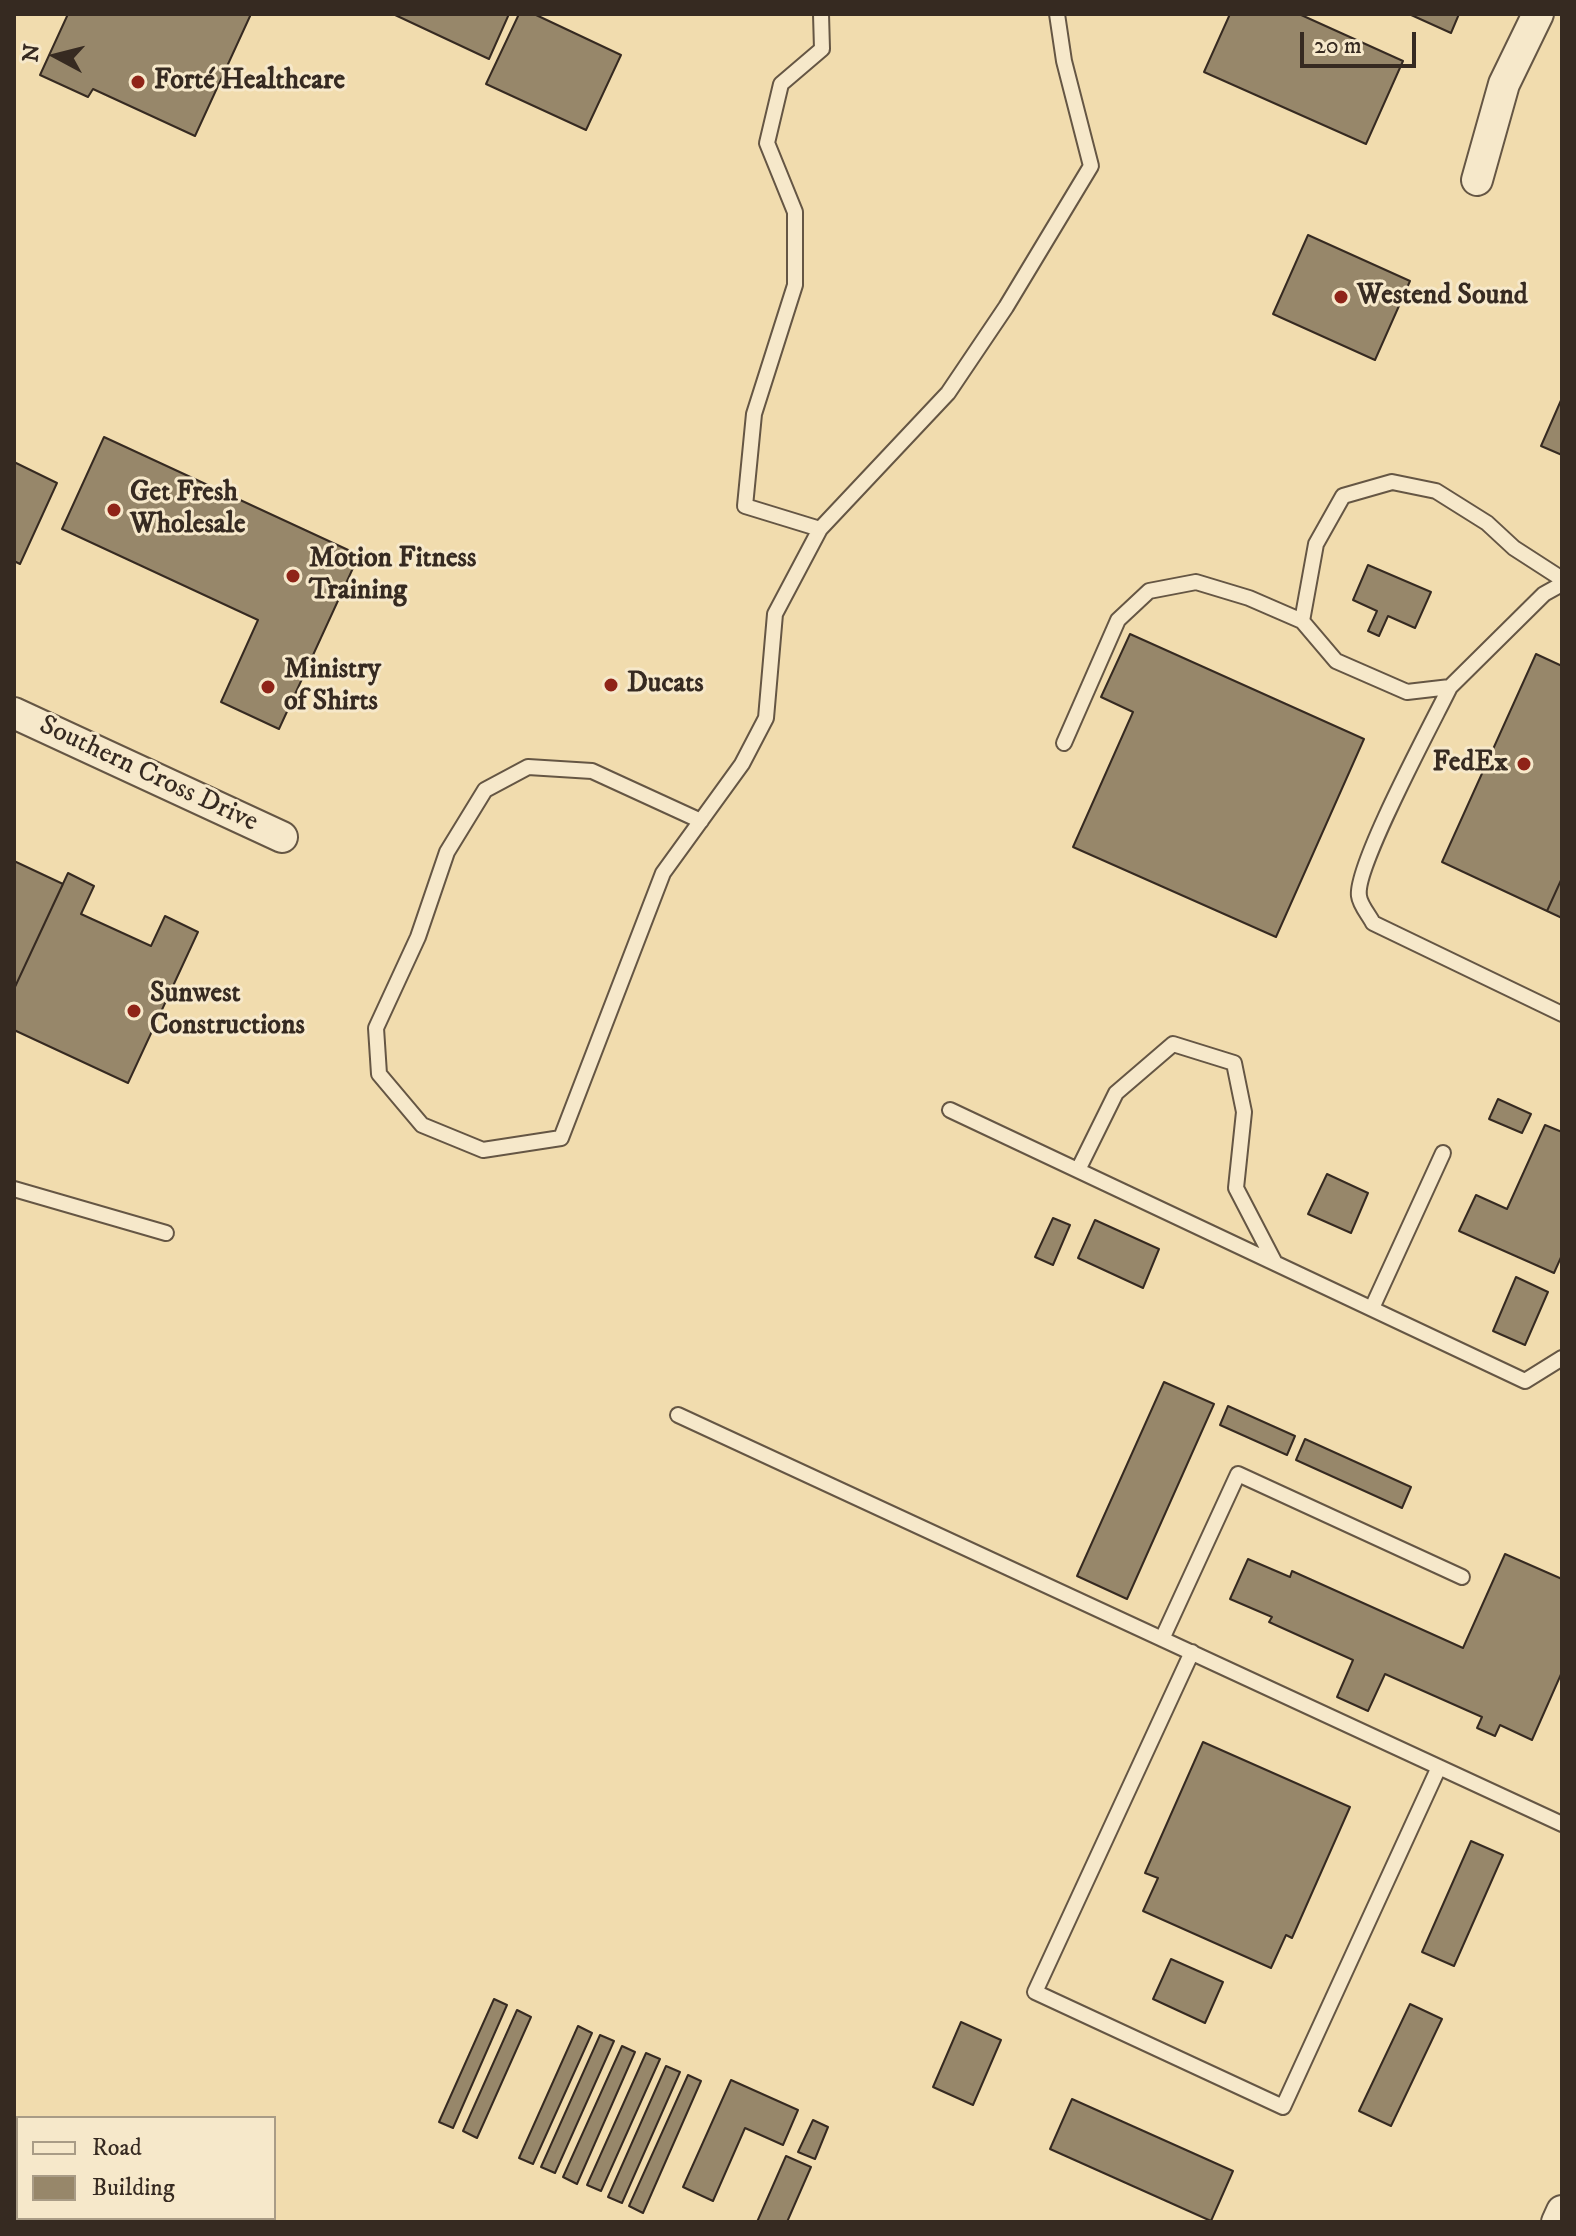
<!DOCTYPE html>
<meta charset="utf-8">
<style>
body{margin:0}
#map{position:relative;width:1576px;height:2236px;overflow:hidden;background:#f1dcae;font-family:"IM FELL DW Pica",serif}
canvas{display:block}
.frame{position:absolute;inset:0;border:16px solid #362a21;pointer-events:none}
.legend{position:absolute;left:16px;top:2116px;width:260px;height:104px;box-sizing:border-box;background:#f6e8ca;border:2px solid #a99c86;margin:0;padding:10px 14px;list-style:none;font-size:24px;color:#362a21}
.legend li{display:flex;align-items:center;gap:16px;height:40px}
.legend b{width:40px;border:2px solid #a99c86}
.north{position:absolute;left:16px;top:16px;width:80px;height:80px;-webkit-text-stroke:6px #f6e8ca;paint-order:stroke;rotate:277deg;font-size:22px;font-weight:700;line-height:32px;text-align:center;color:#362a21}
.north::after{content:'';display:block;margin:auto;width:28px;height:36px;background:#362a21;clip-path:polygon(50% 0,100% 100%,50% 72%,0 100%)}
.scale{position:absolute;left:1300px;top:32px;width:116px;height:36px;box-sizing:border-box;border:4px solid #362a21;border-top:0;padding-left:10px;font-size:24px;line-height:28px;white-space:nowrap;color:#362a21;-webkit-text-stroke:6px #f6e8ca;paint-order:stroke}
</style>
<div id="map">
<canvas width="1576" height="2236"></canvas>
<div class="frame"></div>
<ul class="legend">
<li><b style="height:10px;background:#f6e8ca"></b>Road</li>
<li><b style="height:22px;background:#97876a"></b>Building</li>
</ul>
<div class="north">N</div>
<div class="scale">20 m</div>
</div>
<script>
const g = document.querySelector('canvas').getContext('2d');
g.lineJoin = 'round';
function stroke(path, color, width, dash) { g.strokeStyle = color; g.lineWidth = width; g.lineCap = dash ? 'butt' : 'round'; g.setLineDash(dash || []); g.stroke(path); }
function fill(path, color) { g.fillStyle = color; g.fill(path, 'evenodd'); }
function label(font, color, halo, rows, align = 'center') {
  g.font = font + ' "IM FELL DW Pica",serif'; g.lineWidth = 6; g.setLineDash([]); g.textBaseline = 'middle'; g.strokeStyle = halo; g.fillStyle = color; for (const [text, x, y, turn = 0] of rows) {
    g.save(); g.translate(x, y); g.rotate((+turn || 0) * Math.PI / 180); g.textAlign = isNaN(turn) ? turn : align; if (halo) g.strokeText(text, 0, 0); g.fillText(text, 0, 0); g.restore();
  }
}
stroke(new Path2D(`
 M14,2145L18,2151
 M64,2218L67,2222`), '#807059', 12);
const building = new Path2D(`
 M68,14H251L195,136L93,89L88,97L40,75Z
 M393,14H509L489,59Z
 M519,14H534L621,55L586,130L486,84Z
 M1230,14H1299L1403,61L1366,144L1204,72Z
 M1409,14H1459L1451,33Z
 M1308,235L1410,281L1375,360L1273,314Z
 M1562,398V455L1541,446Z
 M104,437L359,555L279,729L221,702L258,620L62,529Z
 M14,462L57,483L20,564L14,561Z
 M1368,565L1431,592L1415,628L1388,616L1379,636L1368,631L1377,611L1353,600Z
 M1130,634L1364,739L1276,937L1073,847L1133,712L1101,697Z
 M1536,654L1562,666V878L1547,911L1442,862Z
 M14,861L63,884L14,989Z
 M68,873L94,886L81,914L151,946L165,916L198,932L128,1083L14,1030V989Z
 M1562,878V918L1547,911Z
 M1498,1099L1531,1114L1522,1133L1489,1119Z
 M1545,1125L1562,1132V1255L1554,1273L1459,1231L1476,1195L1507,1209Z
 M1327,1174L1368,1193L1351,1233L1308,1214Z
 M1053,1218L1070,1225L1053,1265L1035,1257Z
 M1095,1220L1159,1249L1143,1288L1078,1258Z
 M1516,1277L1548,1292L1525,1345L1493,1331Z
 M1164,1382L1214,1404L1127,1599L1077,1576Z
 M1228,1406L1295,1436L1287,1455L1220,1425Z
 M1305,1439L1411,1487L1402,1508L1296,1460Z
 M1505,1554L1562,1579V1672L1532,1740L1500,1725L1495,1736L1477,1728L1482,1717L1385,1674L1368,1711L1337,1697L1353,1660L1269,1622L1272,1617L1230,1599L1248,1559L1290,1577L1292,1571L1463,1648Z
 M1203,1742L1350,1807L1292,1938L1286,1935L1271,1968L1143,1911L1158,1878L1145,1873Z
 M1471,1841L1503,1855L1454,1966L1422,1952Z
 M1171,1959L1223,1982L1205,2023L1153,1999Z
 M494,1999L507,2005L453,2128L439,2122Z
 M1410,2004L1442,2019L1391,2126L1359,2111Z
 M517,2010L531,2017L477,2138L463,2131Z
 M961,2022L1001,2040L973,2105L933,2087Z
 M578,2026L592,2033L533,2164L519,2158Z
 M600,2035L614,2041L555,2173L541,2167Z
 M622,2046L635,2052L577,2184L563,2177Z
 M646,2053L660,2059L601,2191L587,2185Z
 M666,2066L680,2072L622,2203L608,2197Z
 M688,2075L701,2081L643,2213L629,2206Z
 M731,2080L798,2110L783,2145L745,2128L713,2201L683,2187Z
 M1072,2099L1233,2171L1211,2221L1050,2149Z
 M813,2120L828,2127L815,2159L798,2152Z
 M786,2156L811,2167L787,2222H757Z`);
fill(building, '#97876a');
stroke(building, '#362a21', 2);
const service = new Path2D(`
 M820,529L745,506L754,414L795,285V212L767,143L781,84L822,49L821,14
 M1562,579L1514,548L1487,523L1436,491L1392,482L1343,496L1316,544L1302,621L1336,661L1407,692L1450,687L1544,594L1562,584
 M1450,687C1434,720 1354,868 1359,896C1360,905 1369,915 1373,923L1562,1014
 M1064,743L1118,620L1149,591L1196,582L1249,598L1302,621
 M701,821L592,771L528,767L485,790L447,852L418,937L376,1028L379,1074L422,1125L483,1150L561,1138L663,873L742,764L766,718L775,614L820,529L948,393L1006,307L1091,166L1064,61L1057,14
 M950,1110L1525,1381L1562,1358
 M1078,1170L1116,1093L1173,1044L1234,1063L1244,1112L1236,1188L1275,1263
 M14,1189L166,1233
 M1372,1308L1443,1153
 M678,1415L1562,1824
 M1162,1639L1238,1474L1462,1577
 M1192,1652L1035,1992L1283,2107L1439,1767`);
const minor = new Path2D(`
 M1477,180L1504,84L1538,14
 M14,713L282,837
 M1557,2222L1562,2211`);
stroke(service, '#655644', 18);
stroke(minor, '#655644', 34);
stroke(service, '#f6e8ca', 14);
stroke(minor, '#f6e8ca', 30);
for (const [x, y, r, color] of [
 [138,82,8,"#8f2418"],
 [1341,297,8,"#8f2418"],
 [114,510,8,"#8f2418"],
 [293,576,8,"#8f2418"],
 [611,685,8,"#8f2418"],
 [268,687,8,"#8f2418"],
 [1524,764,8,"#8f2418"],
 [134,1011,8,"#8f2418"]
]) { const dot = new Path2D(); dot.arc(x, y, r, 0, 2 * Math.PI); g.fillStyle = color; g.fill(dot); stroke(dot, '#f6e8ca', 3); }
label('bold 28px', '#362a21', '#f6e8ca', [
 ["Forté Healthcare",154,82],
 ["Westend Sound",1357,297],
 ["Get Fresh",130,494],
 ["Wholesale",130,526],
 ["Motion Fitness",309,560],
 ["Training",309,592],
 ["Ministry",284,671],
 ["of Shirts",284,703],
 ["Ducats",627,685],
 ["FedEx",1508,764,"right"],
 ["Sunwest",150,995],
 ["Constructions",150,1027]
], 'left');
label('28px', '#362a21', '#f6e8ca', [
 ["Southern Cross Drive",148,775,25]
]);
</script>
